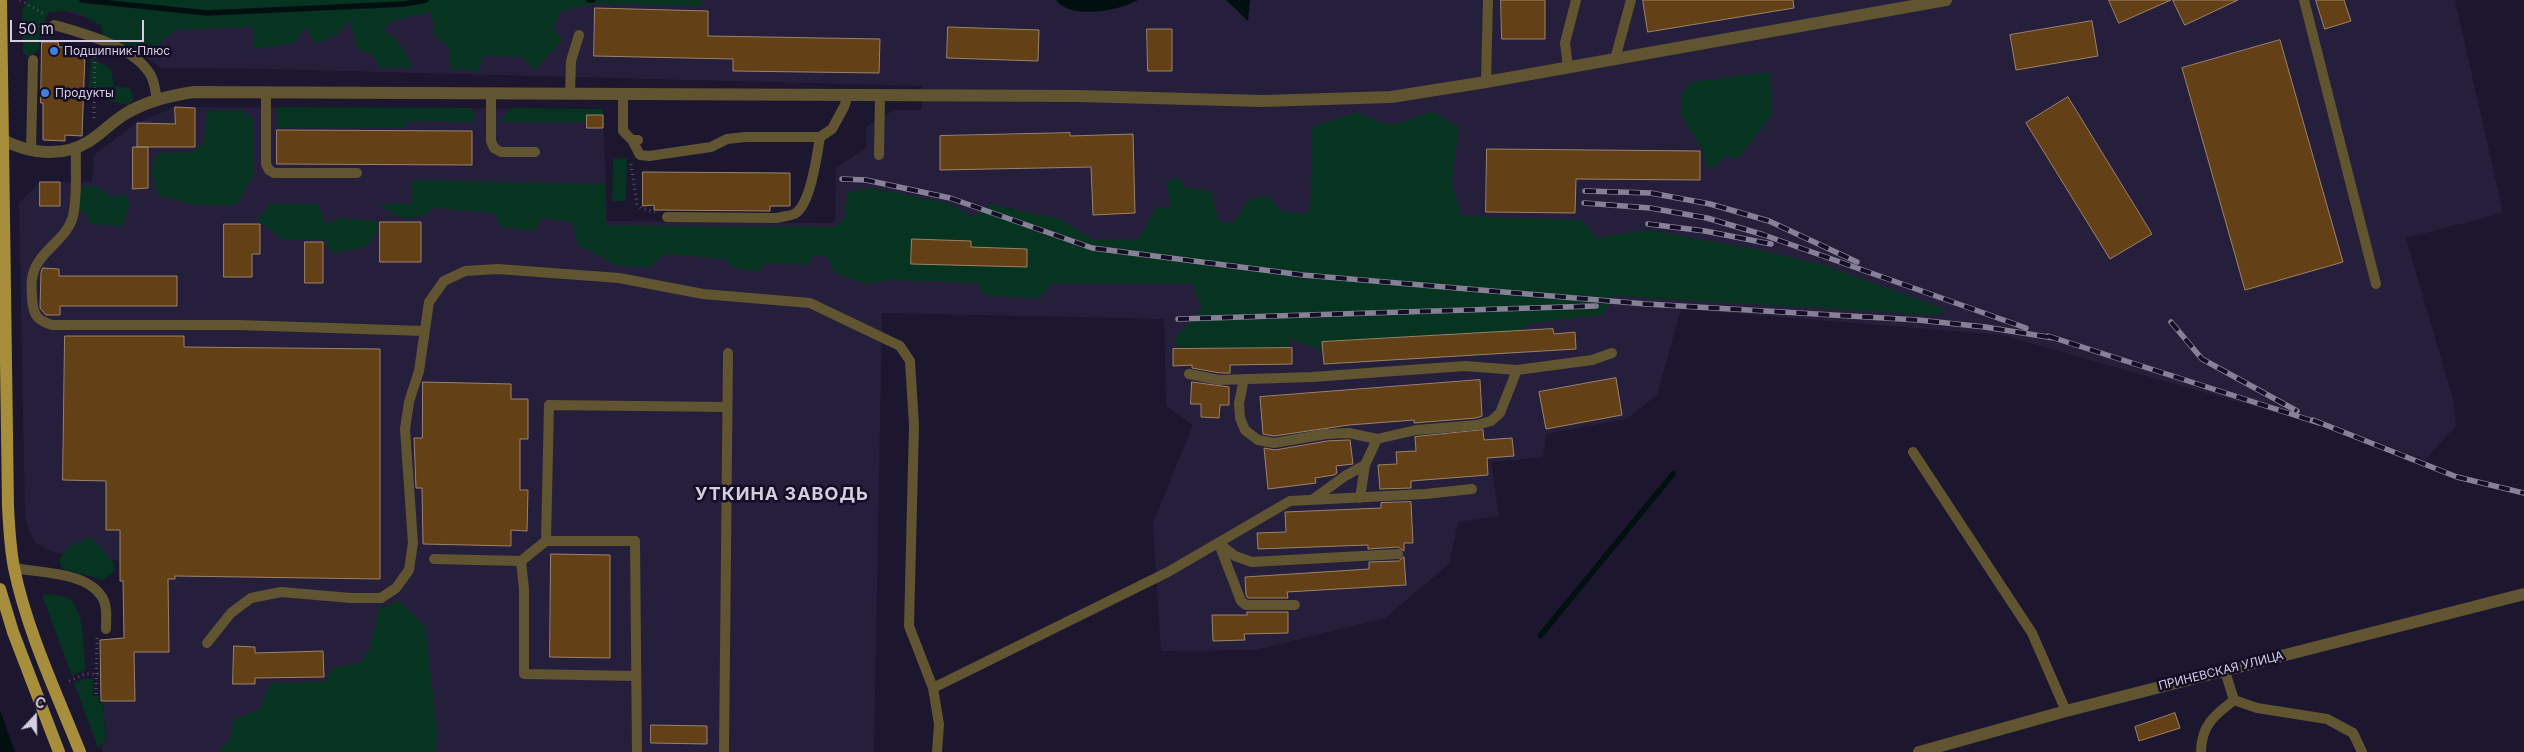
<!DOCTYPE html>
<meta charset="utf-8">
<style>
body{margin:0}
#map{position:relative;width:2524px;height:752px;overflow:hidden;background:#1c162f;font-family:Inter,sans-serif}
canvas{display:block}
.north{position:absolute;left:10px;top:692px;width:50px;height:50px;-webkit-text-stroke:4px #140d25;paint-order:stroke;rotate:21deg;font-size:14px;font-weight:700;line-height:20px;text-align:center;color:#d2cfe0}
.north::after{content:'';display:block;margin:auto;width:18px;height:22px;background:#d2cfe0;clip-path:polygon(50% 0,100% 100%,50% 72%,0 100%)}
.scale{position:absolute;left:10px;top:20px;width:134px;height:22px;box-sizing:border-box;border:2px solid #d2cfe0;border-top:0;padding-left:6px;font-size:15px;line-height:18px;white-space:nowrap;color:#d2cfe0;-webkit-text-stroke:4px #140d25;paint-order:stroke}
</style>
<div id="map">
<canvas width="2524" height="752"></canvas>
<div class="north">С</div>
<div class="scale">50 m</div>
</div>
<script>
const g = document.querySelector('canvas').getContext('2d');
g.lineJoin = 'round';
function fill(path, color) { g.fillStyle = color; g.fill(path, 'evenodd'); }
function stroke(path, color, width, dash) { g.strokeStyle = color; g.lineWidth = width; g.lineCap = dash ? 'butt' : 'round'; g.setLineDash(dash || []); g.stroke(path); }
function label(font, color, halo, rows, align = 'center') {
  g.font = font + ' Inter,sans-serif'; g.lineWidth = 5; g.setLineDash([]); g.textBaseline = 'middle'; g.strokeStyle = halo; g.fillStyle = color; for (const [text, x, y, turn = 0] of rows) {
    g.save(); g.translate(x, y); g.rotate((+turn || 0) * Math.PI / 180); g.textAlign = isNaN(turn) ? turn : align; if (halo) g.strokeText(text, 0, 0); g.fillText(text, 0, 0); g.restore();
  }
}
fill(new Path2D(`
 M44,0H2455L2503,213L2406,238L2453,399L2456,426L2425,460L2373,440L2001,335L1681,309L1657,395L1626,419L1546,434L1543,457L1491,462L1499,516L1458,522L1449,564L1385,618L1256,650L1161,651L1153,523L1193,425L1166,406L1164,319L882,313L874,752H103L101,747L106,741L103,701H135L134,649L142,652H169L168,579H175V560L119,561L63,554L48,550L36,543L29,531L25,515L19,203L40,182H92L94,155L137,123L175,107L603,109L607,221L835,223L836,168L866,148V127L894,110H922V86L264,69L162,68L127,45L109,24L44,6Z`), '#261f3c');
fill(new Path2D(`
 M28,0H703L701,6L595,4L561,11L553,28L562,41L534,70L522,57L483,56L479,71L449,69L450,48L435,37L431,12L389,22L385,32L395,37L414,68H379L374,55L357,49L350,21L336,35L315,44L306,27L294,43L254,49L253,27L176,30L144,57L103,53L102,26L74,11L49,12L40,30L39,50L28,57L23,53L22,10Z
 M91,58L111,69L114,86L130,88L134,99L129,105L88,96Z
 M1770,72L1772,115L1740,157H1724L1713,168H1706L1702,150L1682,116L1681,94L1691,82Z
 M278,107L472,108L475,122L407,121L406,128H277Z
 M511,108L603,109V115H587V122H500Z
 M207,110H242L254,120V173L237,205H195L160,196C152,185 148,165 158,153L192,152L204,143Z
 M1430,111L1459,127L1452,182L1461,216L1582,220L1596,238L1649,230L1760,250L1824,265L1947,310L1936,315L1613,296L1603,315L1532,323L1481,357L1457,355L1445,332L1423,346L1332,355L1293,339L1283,351L1197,365L1173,341L1202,309L1193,284H1051L1040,298L984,296L977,283L890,280L867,284L834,273L828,257L813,255L807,265L767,263L759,271L734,268L724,259L664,254L648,268L616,265L578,245L572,222L541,218L535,231L501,227L494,213L434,208C412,225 400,220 380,205L411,203L412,180L605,184V225L836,227L844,219L848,192L872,188L948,203L973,217L989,204L1060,219L1093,240L1139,239L1156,207L1171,208L1166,181L1178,178L1186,188L1211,191L1219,221L1233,223L1251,198L1269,197L1282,212L1310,213L1312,127L1357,112C1390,129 1397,127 1430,111Z
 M627,158L626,201H612L613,159Z
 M95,185L112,197L126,195L130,202L123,226L90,224L86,213L78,211L76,200L82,188Z
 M271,204H318L326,224L341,218L377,221V231L366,247L332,253L324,240H283L257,220Z
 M91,537L114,563L113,573L103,580L62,569L59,560L68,547Z
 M49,594L70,598C85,617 84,647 85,670L72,676L42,595Z
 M399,601L425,626L437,729L436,752H219L229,740L234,720L260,709L270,684L325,681L333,668L361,663L371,646L379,608Z
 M83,679H93V696H99V703H103L106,741L98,748L74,683Z`), '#073321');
fill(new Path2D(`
 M1056,0H1138C1120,11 1070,20 1056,0Z
 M1226,0H1250L1248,21Z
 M0,710L15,752H0Z`), '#010f11');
stroke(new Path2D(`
 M82,0L207,13L404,4L426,0
 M589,0H593
 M1540,636L1673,474`), '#010f11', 5.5);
const building = new Path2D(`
 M1501,0H1545V39H1502Z
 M1643,0H1793L1794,8L1648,32Z
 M2109,0H2171L2119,23Z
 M2173,0H2238L2185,25Z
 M2316,0H2344L2351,21L2325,29Z
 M595,8L708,11V36L880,39L879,73L733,71V59L594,56Z
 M2092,21L2098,56L2016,70L2010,35Z
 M948,27L1039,30L1038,61L947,58Z
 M1147,29H1172V71H1148Z
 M2280,40L2343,262L2245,290L2182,68Z
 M42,42H58L59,47H67V53H85L82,136L65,135V141L43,140V103H41Z
 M2068,97L2152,234L2110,259L2026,123Z
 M175,107L195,108V147H137V123L175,124Z
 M587,115H603V128H587Z
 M277,130L472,131V165L277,164Z
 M1070,133V136L1133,134L1135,213L1093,215L1091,167L940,170V136Z
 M133,147H148V188L133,189Z
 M1487,149L1700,151V180L1576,179L1575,213L1486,212Z
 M643,172L790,173V206H770V211L654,210V205L643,206Z
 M40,182H60V206H40Z
 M380,222H421V262H380Z
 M224,224H260V254H252V277H224Z
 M912,239L971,241V247L1027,249V267L911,264Z
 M305,242H323V283H305Z
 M43,268L59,269V276H177V306H60V315H46L40,308L41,273Z
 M1553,329L1554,334L1575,332L1576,349L1324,364L1322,342Z
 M65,336H184V347L380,349V579L175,576V579H168L169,652H134L135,701H101L100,640L124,638L123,581H120V530H106V481L63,480Z
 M1292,348V364L1230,365V373H1220L1192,368V365L1173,366V349Z
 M1616,378L1622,415L1546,429L1539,392Z
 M1480,380L1482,416L1476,418L1414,423V420L1349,425L1274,436L1263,434L1260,397Z
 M423,382L511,384V399H528V439H520V490H528L527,531L511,530V546L423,544L422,488H416L414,438H422Z
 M1192,382L1229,387V405H1220L1219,418L1201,417V404H1191Z
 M1483,430L1484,440L1512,438L1514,456L1487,458L1488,475L1411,481V488L1380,489L1378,465L1397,464L1396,452L1416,451L1415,437Z
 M1348,440H1350L1353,464L1336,466L1337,473L1334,475L1315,478L1316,483L1268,489L1264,448L1275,450L1327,441Z
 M1411,502L1413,543H1404V551L1398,547L1368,549V545L1258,549L1257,533L1286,532L1285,512L1381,508V503Z
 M551,554L610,555V658L550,657Z
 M1404,557L1406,585L1287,592L1288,598H1248L1246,595L1245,577L1369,569V562L1398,561Z
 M1247,612H1288V633L1244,634L1245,640L1213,641L1212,615H1247Z
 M234,646L255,647V653L323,651L324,677L255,678V684H233Z
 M2175,713L2180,728L2139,741L2135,727Z
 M651,725L707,726V744L651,743Z`);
fill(building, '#634016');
stroke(building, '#9b836a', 1);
stroke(new Path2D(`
 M20,0L46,15
 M94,118L95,52
 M631,164L637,204L641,208L655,212
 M69,681L85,674H101
 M96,694L97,637`), '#565167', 3, [1, 4]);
stroke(new Path2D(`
 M2304,0L2376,284
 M54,25C83,33 139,48 152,78C155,85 156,94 157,101
 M1615,59L1631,0
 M1568,67L1565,43L1576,0
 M1486,82L1488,0
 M266,92V164L269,170L274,173H357
 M491,93V141L494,148L501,152H535
 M570,94L571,61L579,35
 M623,94V131L632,140H638
 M632,140L640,155L649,156L711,147L727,139L745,137H820L832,129L844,107L848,95
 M76,147C75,169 78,195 73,216C67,241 35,252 32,279C31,285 32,292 32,298C33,314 36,320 52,325H238L424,331
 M31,151L33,60
 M879,155L880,95
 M667,217L777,218C783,216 792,216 796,213C811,202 817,155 820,137
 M1189,374L1219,380L1312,377L1465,366L1517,370L1592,360L1612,353
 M1244,379L1239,403L1240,418L1245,430L1258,440L1274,443L1326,434L1349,433L1377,439L1416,430L1477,425L1491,421L1500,413L1517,370
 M1913,452L2032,633L2066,711
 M1360,498L1365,465L1377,439
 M1312,500L1345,476L1365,465
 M546,541L549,405L727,407
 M1218,543L1235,556L1252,562L1398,554
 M1219,544L1241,601L1246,605H1295
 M434,559L521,561L546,541H635L637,752
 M521,561L524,589V674L636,676
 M14,568C41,573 87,572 102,597C108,606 106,619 106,629
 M207,643L231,613L251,598L281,592L351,598H381L396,588L409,570L413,543L405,429L409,402L419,371L429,302L444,281L465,271L498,269L619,278L703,294L810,303L900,346L910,361L914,425L909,626L933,688L939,724L937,752
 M933,688L1168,572L1290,501L1425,494L1472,489
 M2234,700L2257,708L2327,719L2353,733L2362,752
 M724,752L728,353
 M2201,752C2201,725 2215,715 2234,700L2225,671`), '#605530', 10);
stroke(new Path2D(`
 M3,140C28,153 62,158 88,142C101,134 112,122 125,114C145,102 172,95 194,92L1078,96L1263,101L1391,97L1486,82L1946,0
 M1919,752L2066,711L2524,594`), '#605530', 12);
stroke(new Path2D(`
 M1,0L8,506C9,527 10,547 14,568C27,631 56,692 80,752
 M0,589L13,632L59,752`), '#a78e3c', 12);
const rail = new Path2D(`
 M842,179L866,180L950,198L1092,248L1303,275L1646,304L1918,320L1985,327L2054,338
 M1585,191L1651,193L1710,204L1769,221L1857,262
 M1584,203L1650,208L1707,218L1764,235L2026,328
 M1648,224L1705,231L1771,244
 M1178,319L1596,306
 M2171,322L2202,359L2297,411
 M2048,336L2319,423
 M2313,420L2457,477L2524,493`);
stroke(rail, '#868196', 5.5);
stroke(rail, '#140d25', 4, [11]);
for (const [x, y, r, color] of [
 [54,51,5,"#3f7fe0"],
 [45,93,5,"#3f7fe0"]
]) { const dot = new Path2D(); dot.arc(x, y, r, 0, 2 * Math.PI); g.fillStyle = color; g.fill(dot); stroke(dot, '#140d25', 2); }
label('12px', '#d2cfe0', '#140d25', [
 ["Подшипник-Плюс",64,51],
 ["Продукты",55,93]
], 'left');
label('12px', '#d2cfe0', '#140d25', [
 ["ПРИНЕВСКАЯ УЛИЦА",2221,671,-14]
]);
g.letterSpacing = '1px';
label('bold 18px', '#d2cfe0', '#140d25', [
 ["УТКИНА ЗАВОДЬ",782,495]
]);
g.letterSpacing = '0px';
</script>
